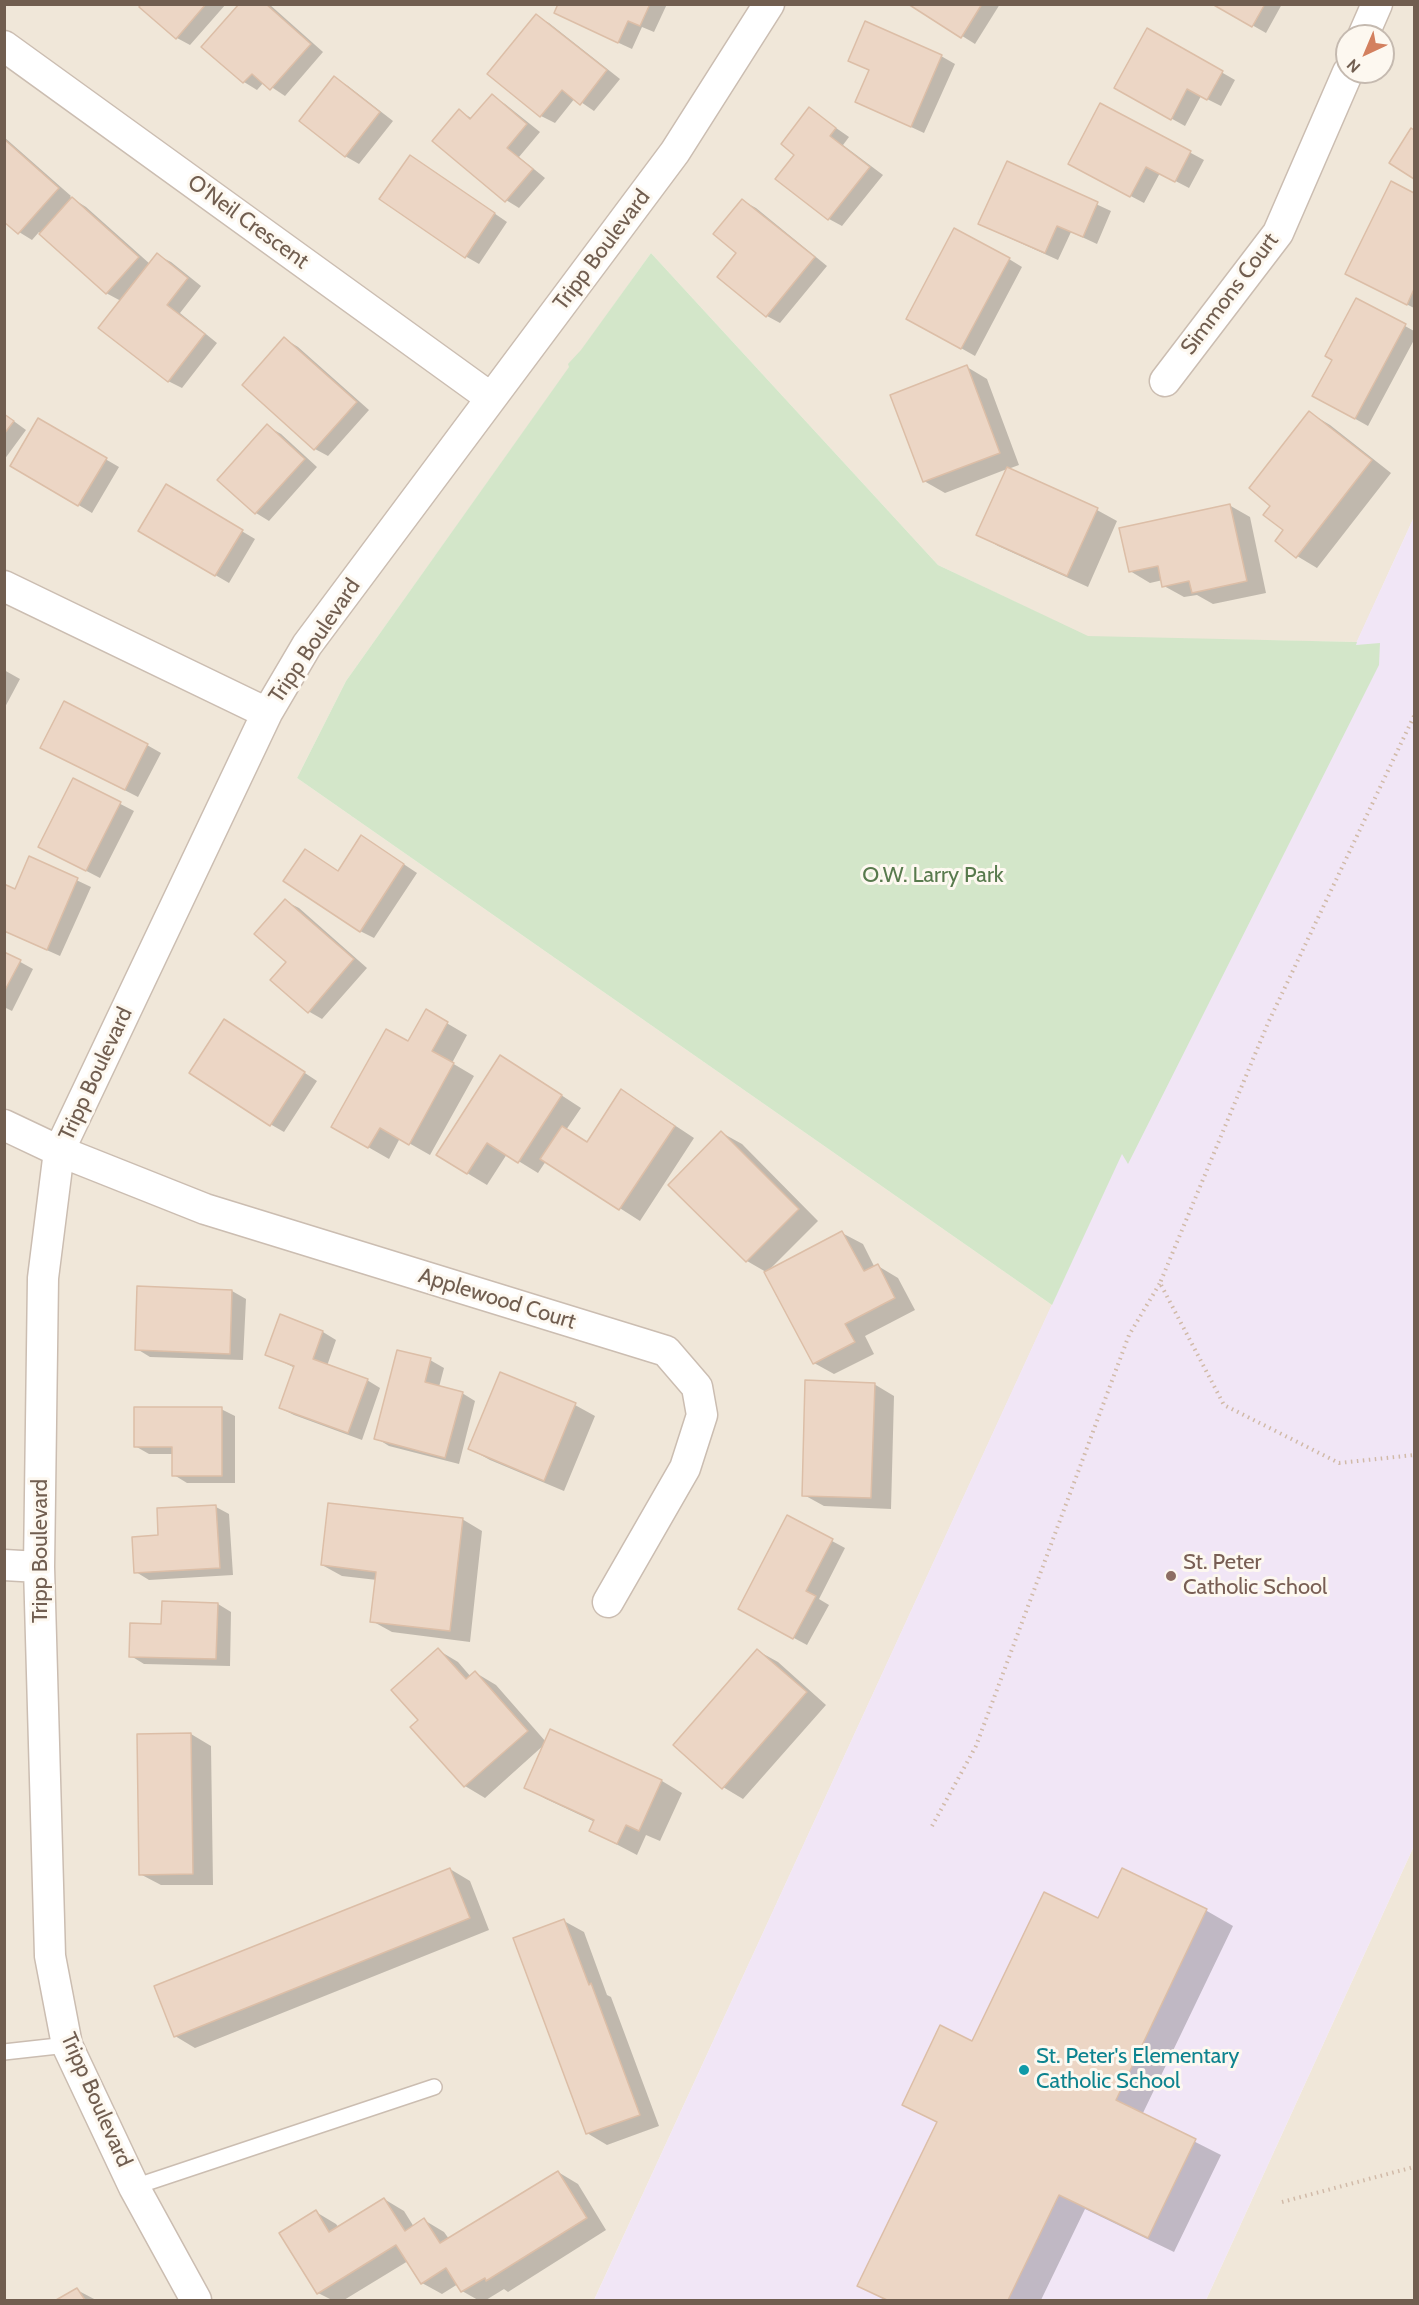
<!DOCTYPE html>
<style>
body{margin:0}
#map{position:relative;width:1419px;height:2305px;overflow:hidden;background:#faf4ea;font-family:Cabin,sans-serif}
canvas{display:block}
.frame{position:absolute;inset:0;border:6px solid #715e50;pointer-events:none}
.north{position:absolute;left:1335px;top:24px;width:60px;height:60px;box-sizing:border-box;background:#fdf8f0;border:2px solid #c5bab0;border-radius:50%;rotate:224deg;font-size:16px;font-weight:700;line-height:24px;text-align:center;color:#715e50}
.north::after{content:'';display:block;margin:auto;width:21px;height:27px;background:#d3805f;clip-path:polygon(50% 0,100% 100%,50% 72%,0 100%)}
</style>
<div id="map">
<canvas width="1419" height="2305"></canvas>
<div class="frame"></div>
<div class="north">N</div>
</div>
<script>
const g = document.querySelector('canvas').getContext('2d');
g.lineJoin = 'round';
function fill(path, color) { g.fillStyle = color; g.fill(path, 'evenodd'); }
function stroke(path, color, width, dash) { g.strokeStyle = color; g.lineWidth = width; g.lineCap = dash ? 'butt' : 'round'; g.setLineDash(dash || []); g.stroke(path); }
function label(font, color, halo, rows, align = 'center') {
  g.font = font + ' Cabin,sans-serif'; g.lineWidth = 6; g.setLineDash([]); g.textBaseline = 'middle'; g.strokeStyle = halo; g.fillStyle = color; for (const [text, x, y, turn = 0] of rows) {
    g.save(); g.translate(x, y); g.rotate((+turn || 0) * Math.PI / 180); g.textAlign = isNaN(turn) ? turn : align; if (halo) g.strokeText(text, 0, 0); g.fillText(text, 0, 0); g.restore();
  }
}
fill(new Path2D(`
 M5,5H1414V517L1357,642L1088,637L938,565L651,253L346,681L297,778L1052,1305L594,2300H5ZM1347,36H1383V72H1347Z
 M1414,1846V2300H1206Z`), '#f0e7d9');
fill(new Path2D(`
 M1414,517V1846L1206,2300H594Z`), '#f1e6f6');
fill(new Path2D(`
 M651,253L938,565L1088,636L1357,642L1356,645L1380,643L1379,665L1128,1164L1122,1154L1052,1305L297,778L346,681L569,367L568,364L581,350Z`), '#d3e6c9');
fill(new Path2D(`
 M143,4H226L190,45L177,38Z
 M241,4H269L323,52L285,96L264,82L257,90L244,82Z
 M560,4H667L654,32L642,27L632,49L569,20Z
 M911,4H1000L975,44Z
 M1215,4H1282L1266,33Z
 M536,16L549,23L620,79L594,111L575,98L555,123L541,116L489,74Z
 M1148,30L1235,80L1221,106L1201,96L1185,126L1116,88Z
 M941,56L955,64L924,133L857,102L870,71L850,60Z
 M335,78L348,86L393,121L359,164L345,156Z
 M492,96L505,104L540,132L519,157L545,178L519,208L506,200L459,111L473,119Z
 M1101,105L1204,160L1189,188L1160,173L1144,203L1083,171Z
 M809,109L849,137L843,145L883,175L842,226L829,219L777,178L796,154Z
 M1412,130L1414,132V177L1391,163Z
 M4,137L71,196L70,197L86,207L150,264L157,255L171,262L201,286L180,313L217,343L182,388L168,381L121,301L106,293L39,232L32,240L19,232L4,220Z
 M1007,163L1111,211L1097,244L1071,232L1058,260L994,231Z
 M424,165L507,222L479,264L465,256Z
 M1392,183L1414,194V308L1361,281Z
 M743,201L756,208L827,266L780,323L767,316L719,277L738,253Z
 M1009,259L1022,267L975,356L908,318Z
 M1405,326L1414,331V340L1368,426L1327,403Z
 M285,339L298,347L369,410L328,456L315,449Z
 M967,367L987,379L1019,465L1008,469L1097,510L1117,521L1088,587L998,546L978,534L1007,469L945,493L924,481Z
 M1310,413L1330,425L1391,473L1317,568L1297,556L1273,505Z
 M4,414L26,430L4,460Z
 M38,420L119,467L92,513L12,465Z
 M267,426L281,434L317,467L269,521L256,513Z
 M166,486L255,539L229,583L140,531Z
 M1229,505L1250,517L1266,593L1213,604L1197,595L1184,597L1164,586L1163,580L1150,583L1130,571Z
 M4,670L20,679L4,709Z
 M147,745L161,753L138,797L56,755Z
 M74,780L134,811L100,878L54,854Z
 M375,845L417,873L374,938L360,931L339,872Z
 M30,858L91,887L60,956L4,931L16,891Z
 M285,901L299,908L367,968L322,1019L308,1011L288,962Z
 M4,953L33,969L12,1011L4,1007Z
 M426,1011L467,1035L452,1063L474,1076L430,1155L400,1138L389,1159L333,1127L408,1043Z
 M237,1028L317,1081L284,1132L270,1124Z
 M521,1069L581,1108L566,1130L588,1143L641,1103L694,1138L640,1221L546,1161L538,1173L507,1154L487,1185L467,1173Z
 M722,1133L742,1144L818,1221L769,1270L842,1233L863,1244L875,1268L878,1266L898,1278L915,1310L865,1336L874,1354L834,1374L814,1363L766,1272L747,1261Z
 M139,1288L232,1291L246,1299L243,1360L150,1357L137,1349Z
 M323,1332L336,1340L327,1366L367,1380L380,1388L362,1440L294,1415L280,1408L295,1368L267,1354Z
 M430,1360L444,1368L439,1387L462,1393L475,1401L459,1464L389,1446L376,1438Z
 M874,1384L894,1396L891,1509L824,1506L804,1495Z
 M575,1405L595,1416L564,1491L490,1460L470,1449Z
 M221,1409L235,1416V1483H187L174,1475L173,1454H149L135,1446Z
 M216,1507L229,1514L233,1575L149,1580L136,1572L160,1536Z
 M462,1519L482,1531L470,1642L392,1632L372,1621L377,1580L342,1576L322,1565Z
 M832,1541L845,1548L819,1599L829,1605L807,1645L753,1616Z
 M218,1604L231,1612L230,1666L144,1664L131,1656L162,1625Z
 M438,1650L458,1662L471,1677L476,1673L496,1685L546,1742L551,1731L662,1781L682,1793L660,1841L646,1835L637,1855L591,1831L595,1822L546,1799L526,1788L545,1744L485,1798L465,1786L420,1720Z
 M758,1651L778,1662L826,1705L743,1799L723,1787Z
 M191,1734L211,1746L213,1885H161L140,1874Z
 M450,1869L470,1881L489,1930L195,2048L175,2036Z
 M1122,1870L1207,1911L1233,1926L1142,2115L1221,2155L1174,2252L1085,2209L1041,2300H885L859,2286L938,2123L904,2104L973,2043L1098,1920Z
 M564,1921L584,1932L607,1995L611,1997L659,2126L607,2145L587,2133Z
 M558,2172L578,2184L606,2230L508,2292L504,2289L486,2300H478L462,2291L458,2284L442,2294L422,2283L408,2261L344,2300H332L318,2293L316,2212L336,2224L339,2228L384,2199L404,2211L414,2227L424,2220L444,2232L449,2239Z
 M77,2290L96,2300H59Z`), '#0003');
const building = new Path2D(`
 M141,4H206L176,39L139,7Z
 M239,4H266L311,44L270,90L252,74L243,83L201,47Z
 M558,4H650L640,26L628,21L618,43L554,13Z
 M908,4H982L961,38Z
 M1212,4H1265L1252,27Z
 M536,14L607,70L580,105L562,90L540,117L487,74Z
 M865,21L942,55L911,127L855,102L869,70L848,61Z
 M1147,28L1223,71L1207,100L1187,89L1171,120L1114,88Z
 M334,76L380,112L345,157L299,121Z
 M492,94L527,124L507,148L533,169L505,202L432,141L459,109L470,119Z
 M1100,103L1191,151L1175,182L1146,167L1130,197L1068,164Z
 M809,107L836,128L830,136L870,167L828,220L775,179L794,155L781,144Z
 M1411,128L1414,130V179L1389,163Z
 M4,139L59,188L18,234L4,222Z
 M410,155L495,213L465,258L379,199Z
 M1007,161L1098,202L1083,237L1057,226L1045,253L978,224Z
 M1391,181L1414,193V289L1407,305L1345,274Z
 M72,197L139,257L106,294L39,234Z
 M742,199L815,257L766,317L717,277L736,253L713,234Z
 M954,228L1010,258L961,349L906,319Z
 M157,253L188,278L167,305L205,334L168,382L98,328Z
 M1356,298L1406,324L1355,419L1312,396L1332,360L1325,356Z
 M284,337L357,402L314,450L242,385Z
 M967,365L1000,453L923,482L890,395Z
 M1309,411L1372,460L1296,558L1275,541L1283,530L1263,515L1270,506L1249,488Z
 M4,414L14,421L4,434Z
 M38,418L107,458L78,506L10,466Z
 M267,424L305,459L255,514L217,480Z
 M1007,467L1098,508L1067,576L976,535Z
 M166,484L243,530L215,576L138,531Z
 M1230,504L1247,581L1192,593L1189,581L1162,587L1158,566L1129,572L1119,528Z
 M64,701L148,744L125,790L40,748Z
 M73,778L121,802L86,871L38,847Z
 M361,835L404,864L360,932L283,881L305,849L338,871Z
 M29,856L78,878L47,950L4,931V884L15,889Z
 M285,899L354,959L308,1013L270,980L286,962L254,934Z
 M4,952L21,960L4,992Z
 M426,1009L448,1022L432,1051L454,1063L409,1145L380,1128L368,1148L331,1127L386,1029L408,1041Z
 M224,1019L305,1072L270,1126L189,1073Z
 M500,1055L562,1095L518,1163L487,1143L467,1174L436,1155Z
 M621,1089L675,1126L619,1210L540,1159L562,1126L587,1142Z
 M721,1131L799,1209L746,1262L668,1185Z
 M842,1231L864,1271L878,1264L895,1298L845,1324L855,1342L813,1364L764,1272Z
 M137,1286L232,1290L230,1354L135,1350Z
 M280,1314L323,1331L313,1359L368,1379L348,1433L279,1408L294,1366L265,1355Z
 M397,1350L431,1358L425,1382L463,1392L445,1458L374,1439Z
 M500,1372L576,1403L544,1481L468,1449Z
 M805,1380L875,1383L871,1498L802,1496Z
 M134,1407H222V1476H172V1447H134Z
 M328,1503L463,1518L450,1631L370,1622L376,1572L321,1565Z
 M216,1505L220,1568L134,1573L132,1537L158,1535L157,1508Z
 M787,1515L833,1539L806,1591L816,1596L793,1639L738,1609Z
 M162,1601L218,1603L216,1659L129,1657L130,1623L161,1624Z
 M438,1648L466,1679L475,1671L528,1731L464,1787L410,1727L418,1720L391,1690Z
 M757,1649L807,1692L722,1789L673,1745Z
 M550,1729L662,1780L639,1831L626,1825L617,1844L589,1831L594,1820L524,1788Z
 M191,1733L193,1874L139,1875L137,1734Z
 M450,1868L470,1918L174,2037L154,1986Z
 M1122,1868L1207,1909L1116,2100L1196,2139L1148,2238L1059,2195L1008,2300H887L857,2286L937,2122L902,2105L940,2025L972,2041L1044,1892L1098,1918Z
 M564,1919L589,1985L591,1983L640,2115L586,2134L513,1938Z
 M558,2171L587,2218L486,2281L485,2278L461,2292L446,2268L421,2284L396,2245L317,2294L279,2233L316,2210L329,2232L384,2198L405,2231L424,2218L440,2243Z
 M77,2288L85,2300H56Z`);
fill(building, '#ecd6c5');
stroke(building, '#dcbea7', 1.5);
const lane = new Path2D(`
 M4,2052L67,2045
 M134,2187L434,2087`);
const street = new Path2D(`
 M1363,36L1377,4
 M4,46L491,398
 M1165,381L1278,233L1348,72
 M4,586L267,713
 M4,1125L59,1151L205,1209L666,1351L697,1387L702,1415L685,1468L608,1602
 M4,1565L39,1567
 M196,2300L134,2187L67,2045L50,1956L39,1567L43,1278L59,1151L267,713L307,645L675,152L769,4`);
stroke(lane, '#cbbdb1', 18);
stroke(street, '#cbbdb1', 33);
stroke(new Path2D(`
 M1414,716L1268,1023L1160,1283L1224,1405L1339,1463L1414,1455
 M932,1826L976,1746L1129,1335L1160,1283
 M1282,2202L1414,2167`), '#d1baa8', 4, [1.5, 4.5]);
stroke(lane, '#fff', 15);
stroke(street, '#fff', 30);
for (const [x, y, r, color] of [
 [1171,1576,6,"#8d6e63"],
 [1024,2070,6,"#0f9aa8"]
]) { const dot = new Path2D(); dot.arc(x, y, r, 0, 2 * Math.PI); g.fillStyle = color; g.fill(dot); stroke(dot, '#fdf8f0', 2); }
label('22px', '#715e50', '#fdf8f0', [
 ["O'Neil Crescent",248,222,36],
 ["Tripp Boulevard",602,250,-53],
 ["Simmons Court",1230,294,-53],
 ["Tripp Boulevard",315,641,-56],
 ["Tripp Boulevard",96,1074,-65],
 ["Applewood Court",497,1299,17],
 ["Tripp Boulevard",41,1551,-90],
 ["Tripp Boulevard",96,2100,66]
]);
label('22px', '#587a4d', '#fdf8f0', [
 ["O.W. Larry Park",933,876]
]);
label('22px', '#785e54', '#fdf8f0', [
 ["St. Peter",1183,1563],
 ["Catholic School",1183,1588]
], 'left');
label('22px', '#0d838f', '#fdf8f0', [
 ["St. Peter's Elementary",1036,2057],
 ["Catholic School",1036,2082]
], 'left');
</script>
